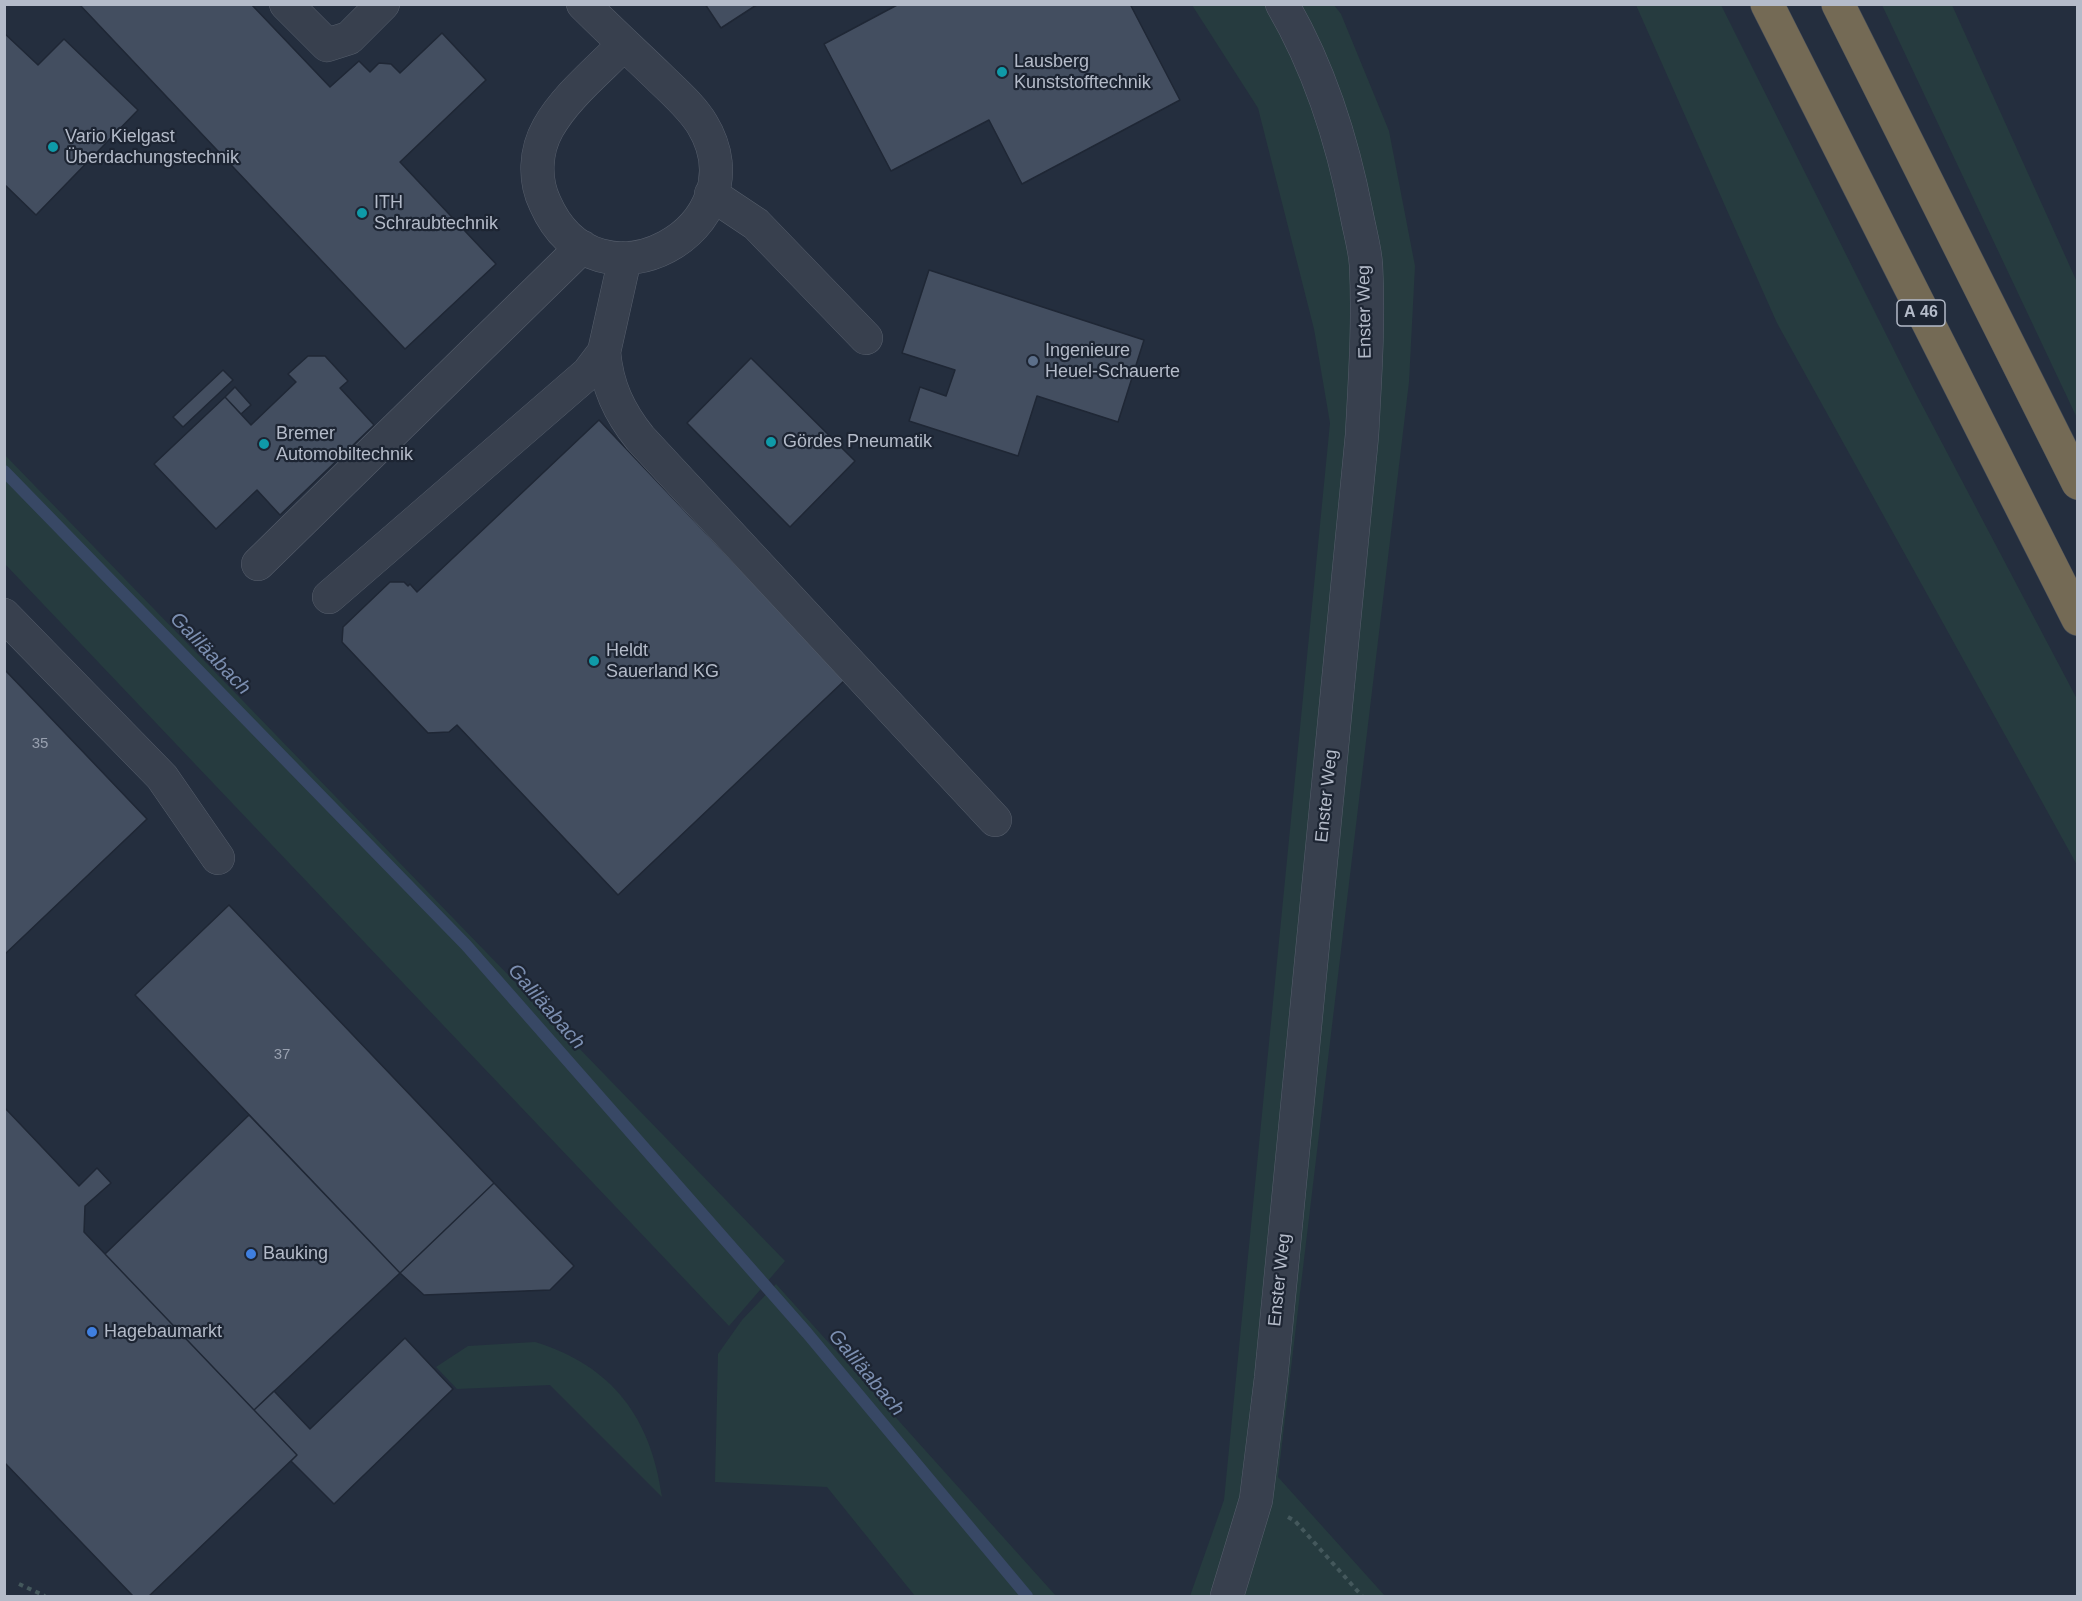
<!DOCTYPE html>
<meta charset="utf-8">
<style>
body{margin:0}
#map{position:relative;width:2082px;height:1601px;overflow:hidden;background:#242e3e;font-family:Arial,sans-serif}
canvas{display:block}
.frame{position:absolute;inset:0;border:6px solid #b4bbc9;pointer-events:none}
</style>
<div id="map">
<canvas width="2082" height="1601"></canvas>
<div class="frame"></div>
</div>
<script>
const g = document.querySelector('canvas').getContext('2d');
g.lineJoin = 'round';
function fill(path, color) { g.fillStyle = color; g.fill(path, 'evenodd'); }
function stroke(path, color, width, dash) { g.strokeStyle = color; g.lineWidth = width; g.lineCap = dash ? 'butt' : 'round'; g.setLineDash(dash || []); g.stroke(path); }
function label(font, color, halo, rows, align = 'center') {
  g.font = font + ' Arial,sans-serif'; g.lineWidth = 4.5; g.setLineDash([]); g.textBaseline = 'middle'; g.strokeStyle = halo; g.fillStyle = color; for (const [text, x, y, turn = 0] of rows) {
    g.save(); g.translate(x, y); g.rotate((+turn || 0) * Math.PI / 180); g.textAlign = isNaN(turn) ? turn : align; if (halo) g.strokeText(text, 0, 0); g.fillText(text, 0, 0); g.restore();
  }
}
fill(new Path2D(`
 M1192,5H1334L1341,14L1389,131L1415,266L1409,382L1278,1477L1385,1596H1190L1224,1500L1330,423L1314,329L1258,108Z
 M1636,5H1721L1913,388L2077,699V865L1777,323Z
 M1882,5H1952L2077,282V418Z
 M4,454L785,1261L729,1326L5,564Z
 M776,1284L1056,1596H915L827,1487L715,1482L718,1354L742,1320Z
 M535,1342C613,1366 651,1418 662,1497L550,1385L457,1389L436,1367L468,1346Z`), '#263b3f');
stroke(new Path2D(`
 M4,471L466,945L807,1333L1027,1596`), '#384865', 12);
const building = new Path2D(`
 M79,4H251L330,87L359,61L370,72L379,63L391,64L400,73L442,33L486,80L400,162L496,264L405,349Z
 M705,4H758L721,28Z
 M899,4H1130L1180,100L1022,184L989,120L891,171L824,44Z
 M4,33L38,65L64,39L138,110L36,215L4,184Z
 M929,270L1144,340L1118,422L1037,396L1018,456L909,421L920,387L946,396L955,370L902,353Z
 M308,356H325L348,381L340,388L374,425L280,515L257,490L216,529L154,464L225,397L251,425L296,382L288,374Z
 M751,358L855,461L790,527L687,423Z
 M223,370L233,380L183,427L173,417Z
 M235,387L251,405L241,414L225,397Z
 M599,420L845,680L618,895L457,725L449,732L428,733L342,642L343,627L390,582H404L408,586L410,584L417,592Z
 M4,669L147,819L4,955Z
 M229,905L494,1183L400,1273L135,995Z
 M4,1107L79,1186L97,1168L111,1183L85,1206L84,1232L297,1455L149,1596H133L4,1462Z
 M249,1115L400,1273L254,1410L105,1254Z
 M494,1183L574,1266L550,1290L424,1295L400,1273Z
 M405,1338L453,1389L334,1504L291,1461L297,1455L254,1410L274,1391L310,1429Z`);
fill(building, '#434e60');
stroke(building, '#1f2735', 1.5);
const minor = new Path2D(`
 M286,4L327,45L349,38L383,4
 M583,4C608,29 634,53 659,77C674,92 691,106 702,124C765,227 597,322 545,203C534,180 535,151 548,128C566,96 599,70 624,44
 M711,194L756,224L866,338
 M604,352C607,386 619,412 640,438L995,820
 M258,564L582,247
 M329,597L588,373L604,352L625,258
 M4,615L162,777L218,858
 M1227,1596L1256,1500L1271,1378L1362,435C1365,378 1369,322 1366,265C1365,249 1360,232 1357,216C1343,143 1320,69 1282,4`);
const highway = new Path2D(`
 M1767,4L2078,619
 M1838,4L2078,483`);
stroke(minor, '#565e6c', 34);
stroke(highway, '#434b59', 34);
stroke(new Path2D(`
 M1288,1517L1295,1521L1362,1596
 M19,1584L45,1596`), '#44585c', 4, [4.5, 4.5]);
stroke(minor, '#38404e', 33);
stroke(highway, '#746a55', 33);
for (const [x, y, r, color] of [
 [1002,72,6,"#0f9aa8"],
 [53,147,6,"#0f9aa8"],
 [362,213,6,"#0f9aa8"],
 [1033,361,6,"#5c6f8a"],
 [771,442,6,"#0f9aa8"],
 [264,444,6,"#0f9aa8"],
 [594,661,6,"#0f9aa8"],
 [251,1254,6,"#3f7fe0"],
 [92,1332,6,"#3f7fe0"]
]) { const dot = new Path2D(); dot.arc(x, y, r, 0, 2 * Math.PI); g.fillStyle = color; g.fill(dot); stroke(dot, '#1d2533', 2); }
label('15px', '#98a0af', null, [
 ["35",40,744],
 ["37",282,1055]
]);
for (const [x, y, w] of [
 [1921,313,48]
]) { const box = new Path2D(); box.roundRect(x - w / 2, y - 13, w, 26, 4.5); g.fillStyle = '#1d2533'; g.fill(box); stroke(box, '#b4bbc9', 1.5); }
label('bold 16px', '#b4bbc9', null, [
 ["A 46",1921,313]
]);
label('18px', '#b4bbc9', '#1d2533', [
 ["Lausberg",1014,62],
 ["Kunststofftechnik",1014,83],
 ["Vario Kielgast",65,137],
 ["Überdachungstechnik",65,158],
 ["ITH",374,203],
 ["Schraubtechnik",374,224],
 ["Ingenieure",1045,351],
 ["Heuel-Schauerte",1045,372],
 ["Bremer",276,434],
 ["Automobiltechnik",276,455],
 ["Gördes Pneumatik",783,442],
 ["Heldt",606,651],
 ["Sauerland KG",606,672],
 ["Bauking",263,1254],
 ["Hagebaumarkt",104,1332]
], 'left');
label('18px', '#b4bbc9', '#1d2533', [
 ["Enster Weg",1365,312,-91],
 ["Enster Weg",1327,796,-84],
 ["Enster Weg",1280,1280,-84]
]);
label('italic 20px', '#7c8fb1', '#1d2533', [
 ["Galiläabach",210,654,46],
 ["Galiläabach",546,1007,49],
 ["Galiläabach",866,1373,50]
]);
</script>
